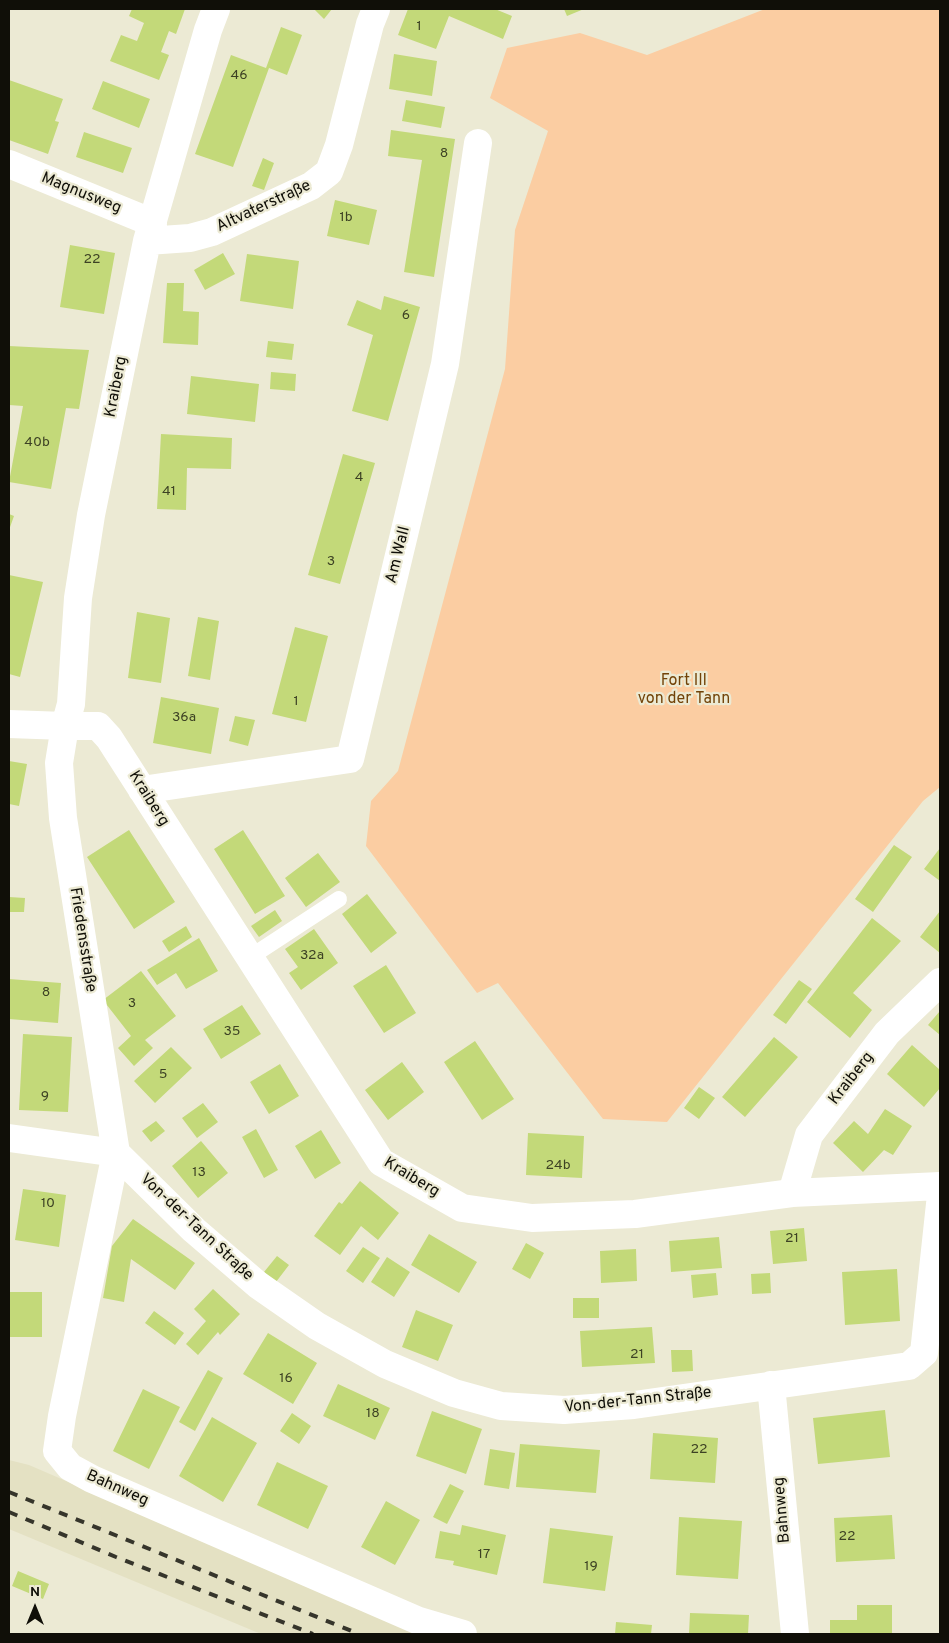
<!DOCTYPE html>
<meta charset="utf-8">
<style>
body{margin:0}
#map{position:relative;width:949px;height:1643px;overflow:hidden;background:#ecead4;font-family:Overpass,sans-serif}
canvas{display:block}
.frame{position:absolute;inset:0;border:10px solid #100f08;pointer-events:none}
.north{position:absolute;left:10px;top:1583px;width:50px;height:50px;-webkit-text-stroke:4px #ecead4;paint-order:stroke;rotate:0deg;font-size:14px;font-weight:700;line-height:20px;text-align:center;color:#100f08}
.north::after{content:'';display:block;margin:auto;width:18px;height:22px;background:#100f08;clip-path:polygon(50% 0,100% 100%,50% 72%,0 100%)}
</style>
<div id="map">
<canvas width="949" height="1643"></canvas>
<div class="frame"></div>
<div class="north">N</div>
</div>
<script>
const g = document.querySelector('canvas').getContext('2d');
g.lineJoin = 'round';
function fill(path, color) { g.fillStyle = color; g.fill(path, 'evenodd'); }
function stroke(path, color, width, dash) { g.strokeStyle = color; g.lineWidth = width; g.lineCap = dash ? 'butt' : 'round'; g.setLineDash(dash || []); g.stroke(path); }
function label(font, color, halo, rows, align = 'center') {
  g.font = font + ' Overpass,sans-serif'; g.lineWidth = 4.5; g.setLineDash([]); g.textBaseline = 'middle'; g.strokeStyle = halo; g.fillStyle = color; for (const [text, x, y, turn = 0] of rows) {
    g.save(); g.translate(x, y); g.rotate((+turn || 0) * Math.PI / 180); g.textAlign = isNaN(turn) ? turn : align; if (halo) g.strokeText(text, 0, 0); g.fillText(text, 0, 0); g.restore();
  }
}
fill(new Path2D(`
 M9,1460L29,1465L421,1634H261L9,1529Z`), '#e4e1c3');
fill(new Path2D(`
 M765,9H940V787L923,801L667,1122L603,1119L498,983L477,993L366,846L371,801L398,771L505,369L515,230L548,131L490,98L507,48L580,33L647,55Z`), '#fbcda2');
fill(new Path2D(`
 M132,9H185L176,34L169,31L161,52L169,55L159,80L110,61L121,35L137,41L144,23L129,16Z
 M314,9H332L324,19Z
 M408,9H495L512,16L503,39L449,16L436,49L398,35Z
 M564,9H584L567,16Z
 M281,27L302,35L287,75L269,68L233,167L195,154L231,55L266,68Z
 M394,54L437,61L432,96L389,89Z
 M9,80L63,99L55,121L59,122L48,154L9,140Z
 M103,81L150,99L139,128L92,109Z
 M406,100L445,107L441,128L402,121Z
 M391,130L455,139L434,277L404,272L422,160L388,156Z
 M84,132L132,148L123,173L76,157Z
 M263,158L274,163L264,190L252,186Z
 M335,200L377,210L369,245L327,236Z
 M70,245L115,253L104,314L60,307Z
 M223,253L235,274L205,290L194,270Z
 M247,254L299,261L293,309L240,301Z
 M167,283H184L183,311L199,312L198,345L163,343Z
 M384,296L420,307L388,421L352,411L373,335L347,325L357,300L381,310Z
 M268,341L294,344L292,360L266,357Z
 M9,346L89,350L79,409L66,408L51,489L9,482L23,406L9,405Z
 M271,372L296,374L295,391L270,389Z
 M191,376L259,384L255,422L187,414Z
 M161,434L232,438L231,469L187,468L186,510L157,509Z
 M343,454L375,463L340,584L308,575Z
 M9,514L14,516L9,530Z
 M9,575L43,582L20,677L9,674Z
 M137,612L170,618L161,683L128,678Z
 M198,617L219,621L210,680L188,676Z
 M295,627L328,636L306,722L272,714Z
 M161,697L219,708L211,754L153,743Z
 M235,716L255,720L248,746L229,741Z
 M9,761L27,764L19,806L9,804Z
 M129,830L175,902L134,929L87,857Z
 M243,830L285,896L255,914L214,849Z
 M894,845L912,857L873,912L855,899Z
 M940,848V881L924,869Z
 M318,853L340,882L306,907L285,878Z
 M367,894L397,933L371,953L342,914Z
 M9,897L25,898L24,912H9Z
 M275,910L282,921L259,937L251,926Z
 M940,911V953L920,937Z
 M872,918L901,941L853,993L872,1010L850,1038L807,1002Z
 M186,926L192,937L169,952L162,941Z
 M314,929L338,963L301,990L289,973L298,967L285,949Z
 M199,938L218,971L186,989L176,973L157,985L147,970Z
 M386,965L416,1013L384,1033L353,986Z
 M141,971L176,1016L145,1040L153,1048L134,1066L118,1048L131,1036L103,1000Z
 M9,979L61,983L58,1023L9,1019Z
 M799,980L812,989L786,1024L773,1015Z
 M242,1005L261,1034L221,1059L203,1029Z
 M940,1011V1035L928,1025Z
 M23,1034L72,1037L68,1112L19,1110Z
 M774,1037L798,1057L745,1117L722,1097Z
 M475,1041L514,1099L482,1120L444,1062Z
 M912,1045L940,1070V1088L924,1107L887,1074Z
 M171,1047L192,1068L155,1103L134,1081Z
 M402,1062L424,1092L388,1120L365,1090Z
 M280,1064L299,1096L269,1114L250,1082Z
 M699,1087L715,1098L699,1119L684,1108Z
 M203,1103L218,1122L197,1138L182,1118Z
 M885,1109L912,1126L893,1155L884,1150L863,1172L833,1143L854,1121L868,1134Z
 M156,1121L165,1131L151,1142L142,1131Z
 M256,1129L278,1170L264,1178L242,1137Z
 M321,1130L341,1163L315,1179L295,1146Z
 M528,1133L584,1136L582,1178L526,1175Z
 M201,1141L228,1173L198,1198L172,1166Z
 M360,1181L399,1213L378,1240L361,1226L340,1255L314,1236L339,1202L342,1204Z
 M23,1189L66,1195L59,1247L15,1240Z
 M133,1219L195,1263L175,1290L131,1259L124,1302L103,1298L112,1246Z
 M804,1228L807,1261L773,1264L770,1231Z
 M429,1234L477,1262L459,1293L411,1265Z
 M719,1237L722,1268L671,1272L669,1241Z
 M526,1243L544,1253L530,1279L512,1269Z
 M363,1247L380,1258L363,1283L346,1271Z
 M636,1249L637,1281L601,1283L600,1251Z
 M277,1256L289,1265L276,1282L264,1272Z
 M387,1257L410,1272L394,1297L371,1282Z
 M897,1269L900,1321L845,1325L842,1272Z
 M716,1273L718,1295L693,1298L691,1275Z
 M770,1273L771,1293L752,1294L751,1274Z
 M213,1289L240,1314L220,1335L218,1332L198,1355L186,1344L206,1321L194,1309Z
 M10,1292H42V1337H10Z
 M573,1298H599V1318H573Z
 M416,1310L453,1325L438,1361L402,1347Z
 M154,1311L184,1333L175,1345L145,1323Z
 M652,1327L655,1363L582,1367L580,1331Z
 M268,1333L317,1363L293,1404L243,1374Z
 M671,1350H692L693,1371L672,1372Z
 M208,1370L223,1378L195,1431L179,1422Z
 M338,1384L390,1408L375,1440L323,1416Z
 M143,1389L180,1407L149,1469L113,1451Z
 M885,1410L890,1457L818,1464L813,1418Z
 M432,1411L482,1429L466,1474L416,1456Z
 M292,1413L311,1426L299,1444L280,1431Z
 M212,1417L257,1443L223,1502L179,1476Z
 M653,1433L718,1438L715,1483L650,1479Z
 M520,1444L600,1450L596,1493L516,1487Z
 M490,1449L515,1453L509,1489L484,1485Z
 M277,1462L328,1486L308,1529L257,1505Z
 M450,1484L464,1491L447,1524L433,1517Z
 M386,1501L420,1520L395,1565L361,1547Z
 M892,1515L895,1559L836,1562L834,1518Z
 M679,1517L742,1521L738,1579L676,1575Z
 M462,1525L506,1535L497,1575L453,1565L454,1561L435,1558L440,1531L460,1535Z
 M550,1528L613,1536L605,1591L543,1583Z
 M18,1571L49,1584L43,1599L12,1586Z
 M857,1605H892V1634H830V1620H857Z
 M690,1613L749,1615L748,1634H689Z
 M616,1622L652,1625L651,1634H615Z`), '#c3d979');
stroke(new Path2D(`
 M249,958L339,899`), '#fff', 16);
stroke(new Path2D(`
 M216,9L208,30L147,241L91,515L78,598L71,704L65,726H98L109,738L381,1162L462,1208L532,1218L635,1214L792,1193L940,1186
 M9,164L153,223
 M147,241L190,238L212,232L311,186L329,172L339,145L370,24L376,9
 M9,724L65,726L59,763L63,818L116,1153L62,1416L57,1451L70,1467L92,1479L419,1621L463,1634
 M142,790L350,759L445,364L478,143
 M9,1138L116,1153L194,1230L258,1285L317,1326L385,1364L454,1393L501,1406L564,1410L634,1405L909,1366L924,1353L940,1204
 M792,1193L809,1135L887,1033L940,982
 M771,1385L795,1634`), '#fff', 28);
stroke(new Path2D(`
 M9,1492L359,1634
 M9,1512L116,1557L313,1634`), '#36352b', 4, [9, 9]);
label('14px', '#3d4224', null, [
 ["1",419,27],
 ["46",239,76],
 ["8",444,154],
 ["1b",346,218],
 ["22",92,260],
 ["6",406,316],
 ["40b",37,443],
 ["4",359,478],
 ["41",169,492],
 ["3",331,562],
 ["1",296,702],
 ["36a",184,718],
 ["32a",312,956],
 ["8",46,993],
 ["3",132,1004],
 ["35",232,1032],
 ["5",163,1075],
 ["9",45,1097],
 ["24b",558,1166],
 ["13",199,1173],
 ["10",48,1204],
 ["21",792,1239],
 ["21",637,1355],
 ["16",286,1379],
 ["18",373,1414],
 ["22",699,1450],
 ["22",847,1537],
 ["17",484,1555],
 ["19",591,1567]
]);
label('16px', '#100f08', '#ecead4', [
 ["Magnusweg",81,194,22],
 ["Altvaterstraße",264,207,-25],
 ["Kraiberg",117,387,-79],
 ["Am Wall",399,555,-76],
 ["Kraiberg",148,799,58],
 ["Friedensstraße",82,940,81],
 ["Kraiberg",852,1079,-52],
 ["Kraiberg",411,1178,31],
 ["Von-der-Tann Straße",196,1228,43],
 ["Von-der-Tann Straße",638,1401,-6],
 ["Bahnweg",117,1489,24],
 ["Bahnweg",783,1510,-95]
]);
label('16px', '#724308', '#ecead4', [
 ["Fort III",684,682],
 ["von der Tann",684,700]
]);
</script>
